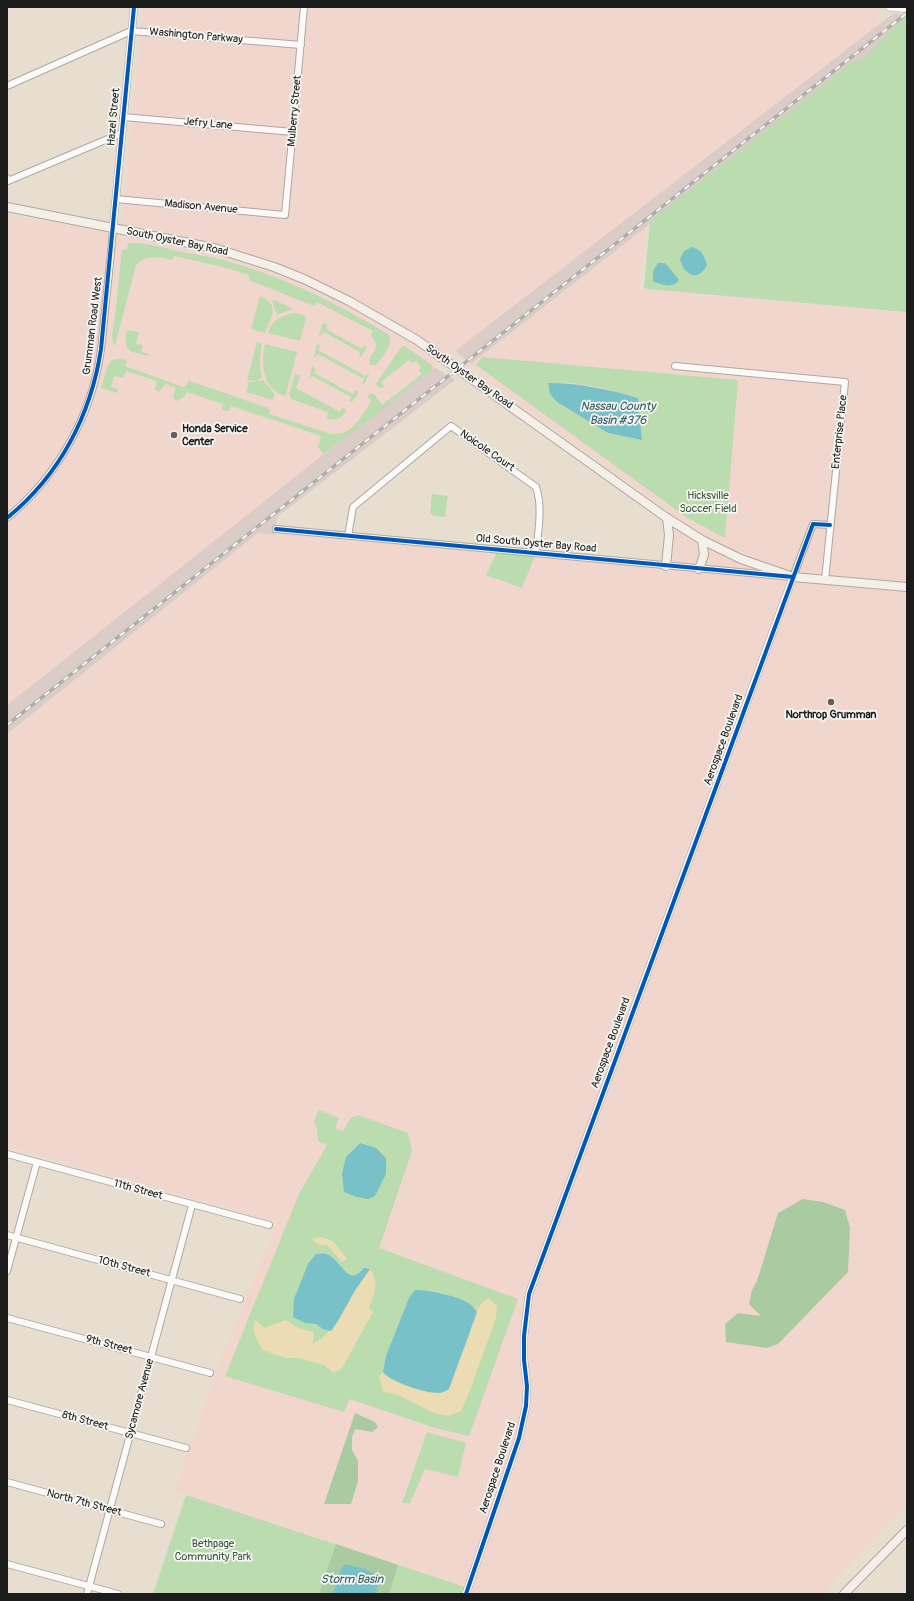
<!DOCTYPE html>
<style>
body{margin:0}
#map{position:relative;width:914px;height:1601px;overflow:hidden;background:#e7decf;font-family:Pangolin,sans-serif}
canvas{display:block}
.frame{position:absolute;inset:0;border:8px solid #1c1c1c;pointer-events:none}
</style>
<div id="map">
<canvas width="914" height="1601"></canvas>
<div class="frame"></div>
</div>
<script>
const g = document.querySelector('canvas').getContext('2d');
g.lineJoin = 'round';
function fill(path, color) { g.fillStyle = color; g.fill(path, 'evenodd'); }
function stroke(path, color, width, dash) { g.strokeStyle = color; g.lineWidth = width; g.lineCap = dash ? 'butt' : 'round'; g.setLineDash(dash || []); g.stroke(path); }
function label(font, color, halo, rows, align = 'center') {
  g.font = font + ' Pangolin,sans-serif'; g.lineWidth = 3.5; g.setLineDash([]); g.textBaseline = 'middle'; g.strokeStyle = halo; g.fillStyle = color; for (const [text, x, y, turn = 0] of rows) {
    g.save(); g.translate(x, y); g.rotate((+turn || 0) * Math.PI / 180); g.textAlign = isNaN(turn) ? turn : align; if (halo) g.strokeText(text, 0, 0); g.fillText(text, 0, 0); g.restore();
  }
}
fill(new Path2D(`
 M143,7H858L880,10L876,28L434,367L7,705V215L120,235Z
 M646,226L640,290L907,313V1503L823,1594H463L465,1587L175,1491L214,1376L277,1222L7,1146V734L258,533L275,535L276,527L661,563L667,509L468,367Z`), '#f0d6cd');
fill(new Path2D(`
 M894,13L907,15V312L645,289L651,223L471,364L455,351Z
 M434,367L455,380L277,517L275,535L258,533L7,734V705Z`), '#dbccc8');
fill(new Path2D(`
 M907,14V312L644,288L650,221L854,61L862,60Z
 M128,243C146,242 165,248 182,252C196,254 210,257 223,260C282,276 337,303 389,335C394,345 382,357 376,365H371L369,360C375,349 380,346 371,335L373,331L317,302L314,306L249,280V275L223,267L174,256L172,260C158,257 147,254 136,265L115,346L113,343L112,335L115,316L122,250H127Z
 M260,296C281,306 271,316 265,333L251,329Z
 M274,300L292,308L293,309L277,315L272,301Z
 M294,313L304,315L306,317L300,341L268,333C272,320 282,315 294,313Z
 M324,323L327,324L326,329L362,349L365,345H366L367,347L361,357L359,356L360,352L324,332L320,336L319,335L322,325Z
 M127,330L139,332L136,344L143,345L141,352L149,354L148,356C129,351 123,352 127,330Z
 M257,342L262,344C260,356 259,365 262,377L257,381L247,380Z
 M265,344L297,352L286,394L285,396C262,389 261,363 265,344Z
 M317,344L320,345L318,350L366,376L370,372L364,384L362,383L364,379L318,354L314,358Z
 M403,346L406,347L432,365V370L361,426L323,454L318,447L321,436L231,406L229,411H225L222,409L223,404L187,392L184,397L177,401L173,398L176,388L165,384L162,389H161L159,392L155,390L157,381L126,371L123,378L114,376L111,387L118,389V393L101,388L108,364V365L112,360L119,359L127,360L125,366L183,387L187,385L188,381L193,382L268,408L270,410L269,414L331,434C354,435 360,418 372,400L368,398L369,394H374L382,405L422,374L419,371L421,367L416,361L412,363L409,360L381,382L384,387L382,388L377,386L376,384L400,349Z
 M482,357L738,380L725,538L686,517L476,365ZM572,383L603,388L638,398L642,440L608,433L557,402L548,384Z
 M312,366L316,369L314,373L353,394L355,391H358V393L352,402L349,401L351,397L312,376L309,380Z
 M295,374L300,376L296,388L340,412L342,408H344L346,411C341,419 336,421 327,419L328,412L291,399L289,394Z
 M263,380L275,394L273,400L246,392L249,382H255Z
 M432,494L448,496L445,517L434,516L430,513Z
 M498,550L536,553L522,588L486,575Z
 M319,1110L339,1118L335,1128L343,1131L351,1118L358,1115L408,1133L412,1151L379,1248L518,1299L469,1436L435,1428L350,1399L344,1412L225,1376L299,1194L327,1145L318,1141L317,1129L314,1121Z
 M427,1432L466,1443L458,1477L425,1469L410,1503H402Z
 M186,1495L465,1587L463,1594H153Z`), '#badcaf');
fill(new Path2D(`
 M803,1199L823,1202L845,1210L850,1228L848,1272L778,1344L767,1348L726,1342L725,1324L738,1313L761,1316L749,1304L752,1290L757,1281L778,1213Z
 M355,1413L375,1422L378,1427L372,1432L355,1429L352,1437V1450L358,1461V1481L351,1504H324Z
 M336,1544L398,1565L389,1594H376L379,1583L345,1564L341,1568L333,1594H319Z`), '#aacba2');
fill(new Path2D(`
 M322,1237L334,1242L347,1259L342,1262L327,1245H319L311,1239Z
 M370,1269C380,1282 374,1295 369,1308L373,1312L342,1368L334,1373L324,1365L298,1358H286L262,1350L253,1330L255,1319L264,1328L286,1320C295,1327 303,1330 314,1332L313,1344C337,1328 339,1317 354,1293C358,1285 364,1277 370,1269Z
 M489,1298L497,1306L496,1318L471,1388L461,1411L448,1416L436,1414L402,1397L383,1391L379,1377L383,1372C392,1384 414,1387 428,1392C440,1378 454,1364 464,1349C473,1334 471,1305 489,1298Z`), '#ebdcb4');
fill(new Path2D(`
 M692,247C702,250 704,255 707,265C699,282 684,276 680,259L684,251Z
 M658,263H665L679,280C673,289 661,285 653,281V271Z
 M548,383C579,383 607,389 638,398L642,440L608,433L557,402L550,394Z
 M360,1143L376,1148L386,1158V1174L375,1196L368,1199L357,1197L344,1192L342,1174L346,1157Z
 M316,1254C319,1254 323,1253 326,1254C338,1258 342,1273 353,1276L358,1274L364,1268L370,1269L354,1292L338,1321L331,1331L323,1329L316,1324L305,1323L293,1317L294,1299L308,1264Z
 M415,1290C428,1290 460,1296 471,1305C473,1306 475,1310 477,1312L449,1389C446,1391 442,1393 438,1393C425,1393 391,1382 383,1372L386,1356L409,1298Z
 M345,1564L365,1569L379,1577V1583L376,1594H333L341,1568Z`), '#78c1c8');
const minor = new Path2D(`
 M7,86L131,31L301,45
 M123,117L293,132
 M7,178L8,181L122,133
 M116,199L285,215L304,7
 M675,366L845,382L825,580
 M7,518C53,480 86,426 98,367C102,349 103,329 105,310C108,283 111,256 113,228
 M276,529L793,577L813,524L830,525
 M348,536L353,507L451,426L536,487C543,507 538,532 536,553
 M7,1154L269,1225
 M7,1235L240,1299
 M7,1271L37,1162
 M7,1318L210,1373
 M7,1400L186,1448
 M7,1482L161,1524
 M7,1564L118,1594
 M87,1594L192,1205`);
const tertiary = new Path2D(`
 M889,7L907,9
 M113,228L134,7
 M466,1594L519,1438L526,1406L527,1386L524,1360V1336L529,1294L793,577`);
const secondary = new Path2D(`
 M7,207L214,248L274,267L304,279L349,301L417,340L667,518L702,540L741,559L793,577L907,587
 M666,566L669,535L667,518
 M699,569L704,555L702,540
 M844,1594L907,1530`);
stroke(minor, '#aea89f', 8);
stroke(tertiary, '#aea89f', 8);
stroke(secondary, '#aea89f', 10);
stroke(minor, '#fbfaf8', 6);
stroke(tertiary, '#fbfaf8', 7);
stroke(secondary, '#f4f0e9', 8);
const rail = new Path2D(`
 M7,725L907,13`);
stroke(rail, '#aeadaa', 3.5);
stroke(rail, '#f6f6f2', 2, [6]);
stroke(new Path2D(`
 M7,518C60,475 91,415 101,349L134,7
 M276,529L793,577
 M466,1594L519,1438L526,1406L527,1386L524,1360V1336L529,1294L813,524L830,525`), '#0057b8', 4);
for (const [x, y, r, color] of [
 [174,435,4,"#63605b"],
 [831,702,4,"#63605b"]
]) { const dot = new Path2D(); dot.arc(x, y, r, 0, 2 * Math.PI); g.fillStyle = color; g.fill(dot); stroke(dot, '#f6f6f2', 1.5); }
label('11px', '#1c1c1c', '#f6f6f2', [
 ["Washington Parkway",196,36,5],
 ["Mulberry Street",295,111,-85],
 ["Hazel Street",114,117,-85],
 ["Jefry Lane",208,124,5],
 ["Madison Avenue",201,207,5],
 ["South Oyster Bay Road",177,242,12],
 ["Grumman Road West",93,326,-83],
 ["South Oyster Bay Road",469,377,35],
 ["Enterprise Place",840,432,-84],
 ["Noicole Court",487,451,35],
 ["Old South Oyster Bay Road",536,544,5],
 ["Aerospace Boulevard",724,740,-70],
 ["Aerospace Boulevard",611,1043,-70],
 ["11th Street",138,1190,15],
 ["10th Street",124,1267,15],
 ["9th Street",109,1345,15],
 ["Sycamore Avenue",140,1399,-75],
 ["8th Street",85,1421,15],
 ["Aerospace Boulevard",498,1468,-72],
 ["North 7th Street",84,1503,15]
]);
label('bold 11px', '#1c1c1c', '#f6f6f2', [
 ["Honda Service",182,429],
 ["Center",182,442],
 ["Northrop Grumman",831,715,"center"]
], 'left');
label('11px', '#405540', '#f6f6f2', [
 ["Hicksville",708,496],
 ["Soccer Field",708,509],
 ["Bethpage",213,1544],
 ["Community Park",213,1557]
]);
label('italic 12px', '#2e5960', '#f6f6f2', [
 ["Nassau County",618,407],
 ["Basin #376",618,421],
 ["Storm Basin",352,1580]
]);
</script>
